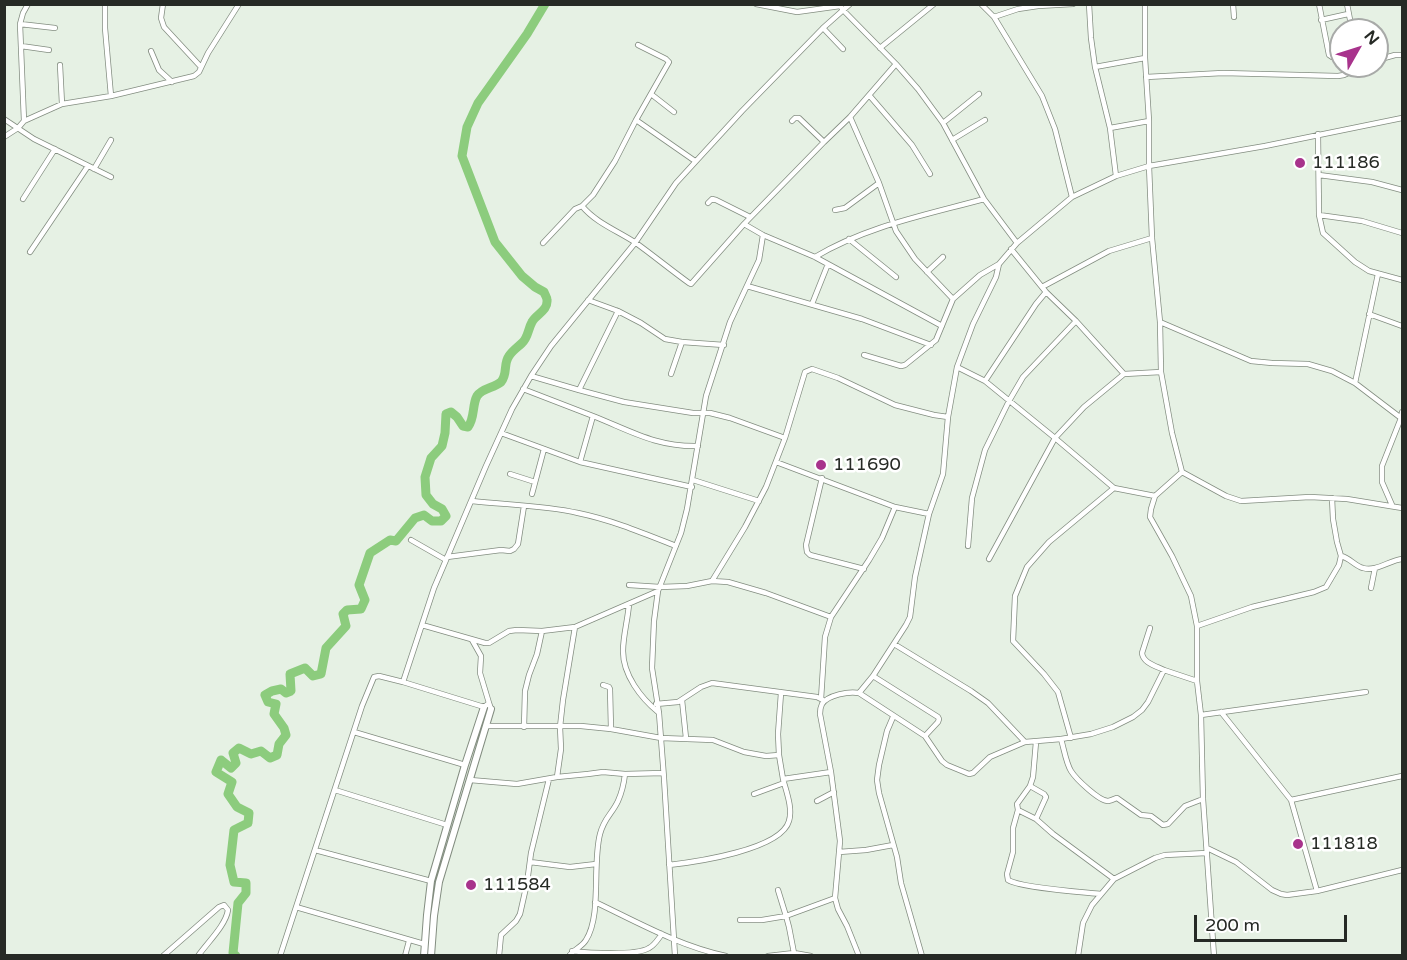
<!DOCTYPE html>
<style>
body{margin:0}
#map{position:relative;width:1407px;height:960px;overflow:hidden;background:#e6f1e4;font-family:"Varela Round",sans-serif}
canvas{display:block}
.frame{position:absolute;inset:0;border:6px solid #262a25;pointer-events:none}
.north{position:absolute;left:1329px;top:18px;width:60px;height:60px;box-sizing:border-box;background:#fff;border:2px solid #a8aaa8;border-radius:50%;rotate:51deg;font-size:16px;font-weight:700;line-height:24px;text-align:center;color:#262a25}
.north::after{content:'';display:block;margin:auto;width:21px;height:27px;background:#a8338c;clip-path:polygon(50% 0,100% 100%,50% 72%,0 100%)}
.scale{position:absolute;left:1194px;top:915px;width:153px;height:27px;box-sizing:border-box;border:3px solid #262a25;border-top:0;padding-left:8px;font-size:18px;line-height:21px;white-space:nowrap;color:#262a25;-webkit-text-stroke:4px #fff;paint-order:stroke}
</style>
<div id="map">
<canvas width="1407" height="960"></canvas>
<div class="frame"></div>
<div class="north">N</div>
<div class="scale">200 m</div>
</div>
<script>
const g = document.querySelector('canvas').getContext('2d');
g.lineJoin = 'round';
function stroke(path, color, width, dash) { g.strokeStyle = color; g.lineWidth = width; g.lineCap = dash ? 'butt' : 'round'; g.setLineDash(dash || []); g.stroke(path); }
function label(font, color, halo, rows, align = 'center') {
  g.font = font + ' "Varela Round",sans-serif'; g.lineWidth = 5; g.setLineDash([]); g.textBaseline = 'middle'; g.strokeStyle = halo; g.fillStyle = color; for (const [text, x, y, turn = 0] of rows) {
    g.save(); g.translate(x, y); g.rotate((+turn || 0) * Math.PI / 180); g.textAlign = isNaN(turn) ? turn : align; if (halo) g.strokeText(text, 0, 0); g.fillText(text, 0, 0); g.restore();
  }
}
stroke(new Path2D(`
 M236,956L233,953L238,903L246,893V883L234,882L230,865L234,830L248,823L249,813L237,807L228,794L232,782L216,772L221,760L231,768L236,763L233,753L239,748L251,754L261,751L270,758L277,755L279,744L286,735L284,728L274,714L276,704L268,702L265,695L272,691L281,689L286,693L291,691L290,674L305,668L313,676L321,674L326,648L346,626L343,614L347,610L361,609L365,600L359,585L370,553L390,540L396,541L415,518L424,515L432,521H441L446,516L442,509L433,504L426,495L425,477L431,458L442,446L445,433L446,414L451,412L457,417L463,426L468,427C475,418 472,405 477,396C482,388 494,388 501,382C508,374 503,364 509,356C512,351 518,347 522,343C528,338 528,329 532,322C536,314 548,311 547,300C547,297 545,295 544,292L535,287L522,276L495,242L462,156L467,127L478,103L527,34L545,4`), '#8ccc7d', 9);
const minor = new Path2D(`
 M105,4V28L111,96
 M163,4L161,18L164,27L201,67
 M756,4L797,12L840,6
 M839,4L843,10L896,64L918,89L943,123L984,199L1017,243
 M981,4L994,17L1042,96L1055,129L1072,197
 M1089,4L1091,38L1095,67L1110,128L1116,176
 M1145,4V58L1149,121V166L1152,238L1160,322L1161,372L1172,433L1182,472L1226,496L1241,501L1310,497L1347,499L1402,508
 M1233,4L1234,17
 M1319,4L1329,55L1332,57L1341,55
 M1347,4L1352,30
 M994,17L1018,9L1038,6L1073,4
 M1321,20L1348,14
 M20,24L55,28
 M823,28L843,49
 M638,45L666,59L669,62L636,120L695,161
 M21,46L49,50
 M880,48L934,4
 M151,51L159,70L172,82
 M1377,60L1395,55H1402
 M60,65L62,104
 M1095,67L1145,58
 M1146,77L1223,73L1338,76L1344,75L1364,66
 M651,94L674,112
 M869,95L912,145L930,174
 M850,117L879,183L896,231L915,259L953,299
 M4,119L34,139L111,177
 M24,121L20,24L23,13L28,4
 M792,121L795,118H799L824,142
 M943,123L979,94
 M1110,128L1149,121
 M1318,134L1319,215L1323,233L1355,262L1369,271L1402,280
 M4,137L18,128L24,121L62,104L111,96L194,76L199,72L208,53L239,4
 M952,140L985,120
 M94,169L111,140
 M1319,175L1372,182L1402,190
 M23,199L55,149
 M708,203L712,199L716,200L750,217
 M582,206C596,223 618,231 636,243C654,256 671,270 689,283L691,284L744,224L824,142L850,117L896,64
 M835,210L845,208L879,183
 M1319,215L1362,221L1402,233
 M744,224L763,235L815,257L942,326
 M849,239L896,277
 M543,243L575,209L582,206L593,195L615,161L636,120
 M1011,249L1046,292L1076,321L1124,374
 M30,252L88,166
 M815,257C867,226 926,215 984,199
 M927,272L943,257
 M747,286L862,319L931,345
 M1042,287L1109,251L1152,238
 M588,300L618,311L641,323L665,339L682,342L724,345
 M812,304L828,264
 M1369,314L1402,326
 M1160,322L1251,361L1272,363L1308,364L1332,371L1355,383L1401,418L1402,412
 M864,355L901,366L905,365L936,340L953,299L980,275L999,264L1017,243L1072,197L1116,176L1149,166L1265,146L1402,118
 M957,367L985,381L1055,438L1114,488L1155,496L1182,472
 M671,374L682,342
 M531,376L579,390L618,311
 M985,381L1036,304L1046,292
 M1355,383L1378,274
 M523,389L593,416L580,462
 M579,390L624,402L693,413H710L730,418L785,438L805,372L812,369L838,378L895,405L934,415L948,417
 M593,416C631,431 656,447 698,446
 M501,433L580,462L692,487
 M776,462L895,507L929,514
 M510,474L535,482
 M822,478L806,545L807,552L810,555L864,569
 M693,480L759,501
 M532,494L544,449
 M1155,496L1151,509L1150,517L1172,556L1191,596L1197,626V681L1201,715L1203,799L1214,956
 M472,501C507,505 543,505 578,513C612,520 643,533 676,546
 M1392,505L1382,482V466L1401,418L1402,419
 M411,540L446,560
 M968,546L972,498L985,450L1009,401L1023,377L1076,321
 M1341,556C1350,558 1355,566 1363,568C1376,572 1390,560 1402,559
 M447,557L501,550L510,551L514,549L518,544L524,506
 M989,559L1055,438L1084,407L1124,374L1161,372
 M712,581L745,527L766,487L785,438
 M629,585L660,587L687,586L712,581L728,582L766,593L831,617
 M1371,588L1375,568
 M629,604C628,619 623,636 623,651C623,675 641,698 658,712
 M422,625L485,643H489L509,631L517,630L542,631
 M1197,626L1252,607L1314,592L1326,587L1339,565L1341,556L1337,542L1333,519L1332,498
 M1150,628L1142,653C1143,663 1156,666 1164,670
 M472,640L481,656L480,673L489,703
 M894,644L971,691L988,703L1025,742
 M873,676L938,717L939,719L938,722L925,736
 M403,682L434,588L446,560L486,466L512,409L531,376L551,346L635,243L676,183L742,111L823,28L850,4
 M603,685L609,687L610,689L611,729
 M781,693L778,734L779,755L783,779L831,772
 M859,693L925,736L942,761L947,765L969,774L973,773L990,757L1025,742L1061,739L1091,734L1113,727L1133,717L1142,710L1148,702L1164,670L1197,681
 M821,699L825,637L831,617L869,560L882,538L895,507
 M682,700L686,738
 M656,704L678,702L701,687L712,683L817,697L823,700
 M1221,712L1291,800L1317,891L1402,870
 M1201,715L1366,692
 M893,717L887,731L879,765L877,780L879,793L897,857L901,883L922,956
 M486,726H581L611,729L661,738L713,740L744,752L766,756L779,755
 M524,727L525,691L529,675L537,654L542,631L575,627
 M354,732L465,765
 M1071,738L1058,692L1044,674L1013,641L1015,596L1027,567L1049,542L1114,488
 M1061,739C1064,749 1066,763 1071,771C1076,779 1099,801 1108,801C1110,801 1116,798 1117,798L1141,815L1151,816L1163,825L1168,824L1185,806L1203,799
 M1036,742L1033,777L1030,786L1017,804L1018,810L1036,819L1053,834L1114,879
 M557,777L561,749L560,727L563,700L575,627L658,591
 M470,780L517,784L557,777L588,774L603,772L625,774
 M1030,786L1044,794L1046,797L1036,819
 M335,790L447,825
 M754,794L784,783
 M1291,800L1402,776
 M817,801L834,792
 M1018,810L1013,828V852L1007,874L1008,880C1021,888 1082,892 1101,894
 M1207,848L1236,862L1272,890L1281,894L1287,895L1317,891
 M315,850L431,881
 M839,852L866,850L893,845
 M530,862L570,867L596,864
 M669,865C695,862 781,850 789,821C793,808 786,791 783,779
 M595,902C637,922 679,946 726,956
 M296,907L424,944
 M740,920H762L786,916L778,890
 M572,951C588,953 636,956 649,948C655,945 658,939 662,934
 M794,953L789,927L786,916L835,898
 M163,956L219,907L224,905L228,910C226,925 207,943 198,956
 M280,956L362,706L374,677L379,676L403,682L484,707L489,703L491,709
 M405,956L409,941
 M499,956L501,935L516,921L520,914L527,883L531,853L549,779
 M569,956C574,949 582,947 586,940C602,915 592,865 600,834C604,818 612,814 618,801C622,792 624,783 625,774L663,773
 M675,956L664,778L659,713L652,668L654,621L658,591L681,533L687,509L706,396L730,322L759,260L763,235
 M768,956L794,953L811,956
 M859,956L847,926L838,909L835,898L840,841L831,772L820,714C820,712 821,706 822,704C828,695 849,691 859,693L873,676L906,625L910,617L915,577L929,514L943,474L948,417L957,367L973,324L996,277L999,264
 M1078,956L1083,923L1092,905L1114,879L1155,858L1165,855L1207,853`);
const tertiary = new Path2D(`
 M424,956L427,915L431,881L465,765L484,707
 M431,956L434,916L439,882L491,709`);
stroke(minor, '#838d80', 6);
stroke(tertiary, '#838d80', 8);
stroke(minor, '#fff', 4.5);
stroke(tertiary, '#fff', 6);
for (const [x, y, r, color] of [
 [1300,163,6,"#a8338c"],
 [821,465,6,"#a8338c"],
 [1298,844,6,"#a8338c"],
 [471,885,6,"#a8338c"]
]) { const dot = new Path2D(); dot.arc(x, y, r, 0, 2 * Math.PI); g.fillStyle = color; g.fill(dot); stroke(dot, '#fff', 2); }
label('18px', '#262a25', '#fff', [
 ["111186",1312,163],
 ["111690",833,465],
 ["111818",1310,844],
 ["111584",483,885]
], 'left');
</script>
